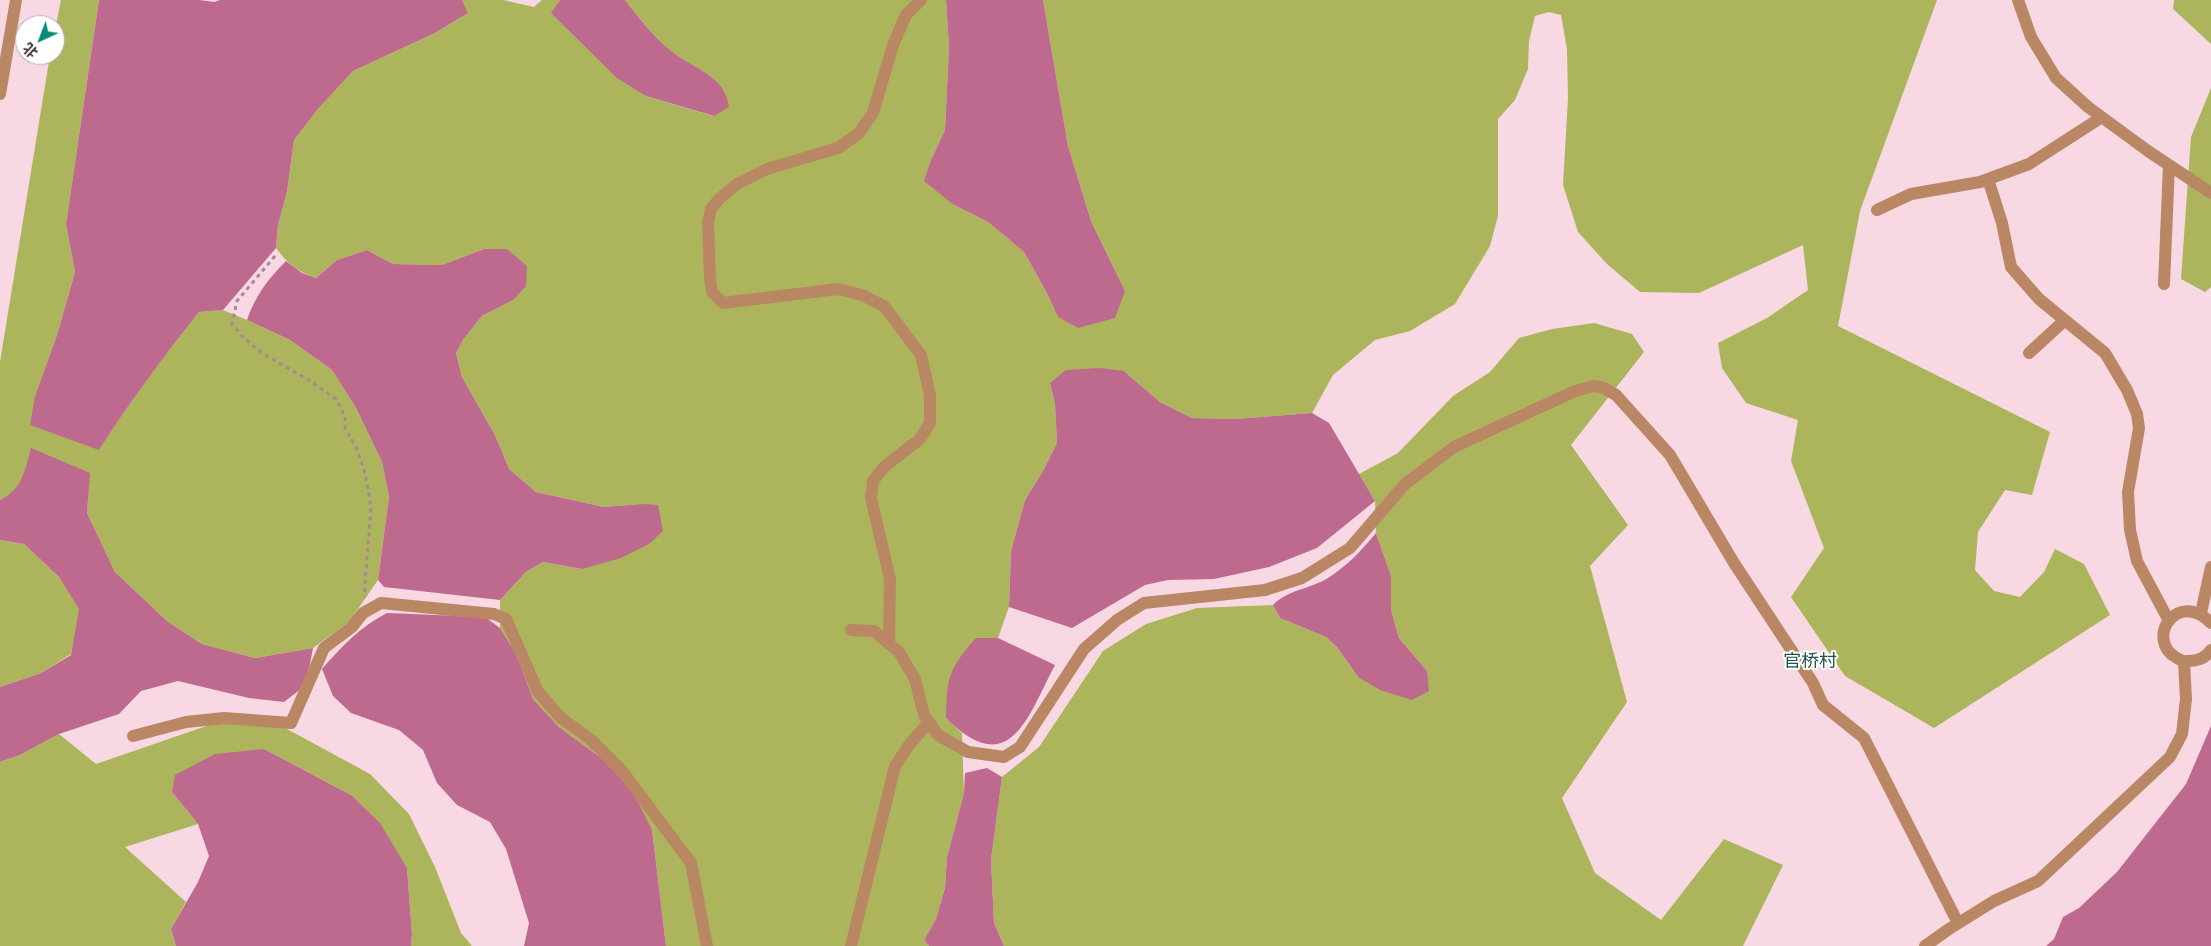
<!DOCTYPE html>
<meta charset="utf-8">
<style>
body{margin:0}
#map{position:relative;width:2211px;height:946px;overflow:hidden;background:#f7d8e3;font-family:"Golos Text","Noto Sans SC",sans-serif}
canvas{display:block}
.north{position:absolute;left:15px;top:15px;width:50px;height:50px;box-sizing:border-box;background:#fff;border:1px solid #b3a8ad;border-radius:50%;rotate:223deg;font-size:14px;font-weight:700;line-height:20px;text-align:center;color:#422631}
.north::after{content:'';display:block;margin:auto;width:18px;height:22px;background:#078d73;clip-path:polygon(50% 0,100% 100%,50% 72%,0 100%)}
</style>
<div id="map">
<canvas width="2211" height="946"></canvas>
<div class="north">北</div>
</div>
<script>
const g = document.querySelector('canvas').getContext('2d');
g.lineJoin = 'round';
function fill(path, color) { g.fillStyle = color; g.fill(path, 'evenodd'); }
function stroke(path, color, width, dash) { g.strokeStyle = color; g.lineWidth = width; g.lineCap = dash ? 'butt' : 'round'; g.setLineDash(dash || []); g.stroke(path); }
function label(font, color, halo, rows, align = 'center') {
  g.font = font + ' "Golos Text","Noto Sans SC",sans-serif'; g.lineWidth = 4; g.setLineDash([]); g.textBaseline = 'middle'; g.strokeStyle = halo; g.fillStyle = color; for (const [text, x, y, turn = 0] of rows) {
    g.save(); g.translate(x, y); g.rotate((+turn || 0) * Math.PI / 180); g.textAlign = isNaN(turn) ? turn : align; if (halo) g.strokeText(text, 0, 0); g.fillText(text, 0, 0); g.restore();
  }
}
fill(new Path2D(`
 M61,0H99L66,224L75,272L57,335L35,396L99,450C130,402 163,356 199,312L223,310L247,320L290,340L332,370L356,408L382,462L389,497L378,580L349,622L313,648L255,658L202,644L167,621L115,572L87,513L89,473L22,482L8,497L0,500V362L50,55H55V30Z
 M462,0H503L534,7L542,0H560L552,14L646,96L713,116L728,107C725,74 691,68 670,50C652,35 639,18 625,0H946L949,47L945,130L931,160L954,205L988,222L1024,252L1048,295L1058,316L1125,291L1091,221L1068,146L1043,0H1937L1860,211L1838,326L2050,432L2032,495L2005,490L1978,532L1975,570L1994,591L2020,597L2044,572L2055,549L2084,564L2110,615L1934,728L1845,676L1791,597L1824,548L1791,461L1798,420L1746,403L1722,368L1718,343L1767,318L1808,290L1803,245L1699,293L1640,292L1607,264L1578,232L1563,185L1568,98L1567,49L1561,15L1549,12L1535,16L1529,41L1528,69L1515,100L1498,119V216L1490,246L1455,304L1410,331L1375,340L1333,375L1312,413L1236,419L1192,418L1160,402L1124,371L1050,383L1055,404L1057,443L1043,471L1025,500L1011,551L1009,607L998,638H976L946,718L962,733L964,793L947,857L945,888L936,919L924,940L929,946H666L652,830L601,758L559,727L533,699L516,654L500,628V600L526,572L543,562L582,569L641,504L604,507L536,492L509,469L495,435L462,377L456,353L463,340L482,316L513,300L484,249L442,265L393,264L367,250L337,260L316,278C298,272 287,263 276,248L278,225L287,192L294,140L318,109L353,71L435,33L468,13Z
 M2174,0H2211V44L2173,9Z
 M2211,88V287L2205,292L2181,279L2191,137Z
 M1594,323L1632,334L1644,352L1571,445L1628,525L1590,566L1627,702L1562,798L1595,873L1661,920L1724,839L1783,865L1743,946H1004L994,923L991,860L1002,777L1039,747L1103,651L1146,624L1197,608L1273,605L1280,618L1326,637L1337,647L1358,677L1427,671L1399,638L1391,610V576L1376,533L1375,501L1359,474L1398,453L1453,396L1490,372L1519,338L1552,329Z
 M0,540L24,544L59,577L80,609L71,654L41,673L0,687Z
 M218,722L276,723L370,774L409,814L435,867L461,933L472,946H411L412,934L407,868L351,795L264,749L172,792L198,824L125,847L186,902L171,929L176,946H0V762L20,755L59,734L96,764Z`), '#adb55c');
fill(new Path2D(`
 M99,0H199L214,2L220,0H462L468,13L435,33L353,71L318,109L294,140L287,192L278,225L276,248L223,310L199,312C163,357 130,402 99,450L30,425L35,396L57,335L75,272L66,224Z
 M560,0H625C639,18 652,35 670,50C691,68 725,74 729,107L714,116L646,96L617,78L551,13Z
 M946,0H1043L1068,146L1091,221L1125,291L1115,318L1078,328L1058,317L1048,295L1024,252L988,222L954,205L924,181L931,160L945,130L949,47Z
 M484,249H507L527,266L526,286L513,300L482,316L463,340L456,353L462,377L495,435L509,469L536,492L604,507L641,504L658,505L663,531L649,544L621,558L582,569L543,562L526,572L500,600L384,587L378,580L389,497L382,462L356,408L332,370L290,340L247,320C255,296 268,279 286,261L302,273L316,278L337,260L367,250L393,264L442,265Z
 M1100,368L1124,371L1160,402L1192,418L1236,419L1312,413L1329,423L1375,501L1317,548L1269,567L1214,579L1168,580L1145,585L1072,628L1009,607L1011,551L1025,500L1043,471L1057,443L1055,404L1050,383L1066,370Z
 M31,448L90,473L87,513L115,572L167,621L202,644L255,658L313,648L306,685L284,702L249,698L178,681L141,691L119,714L59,734L20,755L0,762V687L41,673L71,655L79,609L59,577L24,544L0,540V500C22,490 25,470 31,448Z
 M1376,533L1391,576V610L1399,638L1427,671L1429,691L1412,700L1380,690L1358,677L1337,647L1326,637L1280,618L1273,605C1287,590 1310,589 1328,578C1347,566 1362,550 1376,533Z
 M387,613L485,617L500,628L516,654L533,699L559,727L601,758L632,790L652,830L666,946H524L529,923L506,849L490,822L457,805L437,783L423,750L399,730L351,713L333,696L322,669C341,647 360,627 387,613Z
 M976,638H998L1055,665C1028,716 1010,782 946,718C947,678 948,669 976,638Z
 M2211,726V946H2046L2054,939L2063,917L2079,908L2117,872L2186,784Z
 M264,749L351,795L380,823L407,868L412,934L411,946H176L171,929L198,882L209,856L198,824L172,792L175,775L215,754Z
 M987,768L1002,777L991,860L994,923L1004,946H929L924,940L936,919L945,888L947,857L964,793L965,773Z`), '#be6a8e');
stroke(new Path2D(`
 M275,256L237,301L232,324L242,336L262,353L307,379L336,399L345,417V428L357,449L365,473L371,507L364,597`), '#a78994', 3, [4, 4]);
stroke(new Path2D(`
 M2018,0L2031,37L2056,78L2088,107L2148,151L2211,193
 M0,94L16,0
 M1988,179L2002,223L2011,267L2039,299L2105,353L2127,390L2137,414L2139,428L2128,492L2130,530L2137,561L2169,621
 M1877,210L1911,194L1980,182L2029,164L2102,117
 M2164,284L2169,165
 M2029,353L2065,320
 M2201,613L2211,567
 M2211,623C2177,588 2144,640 2177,658C2181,660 2183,662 2188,661C2197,661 2206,658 2211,650
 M851,630L874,631L899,652L915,679L924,715L938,735L968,752L1004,757L1020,747L1084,649L1117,620L1144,603L1265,590L1302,578L1350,548L1405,484L1454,447L1575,391L1594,386L1604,388L1616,395L1670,455L1734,563L1813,683L1823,705L1864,738L1958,923
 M889,644L890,579L871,498L873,481L884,467L920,439L930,423V395L921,355L884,306L862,295L838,289L723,303L712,292L710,277L708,223L711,209L719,199L737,184L767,169L838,148L858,134L873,113L893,45L906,15L921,0
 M133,736L186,722L224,718L291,723L324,648L352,627L363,613L381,603L494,614L506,619L538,692L561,718L590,739L623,772L691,863L707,946
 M851,946L895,766L909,745L929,722
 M1925,946L1949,929L1994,901L2038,881L2170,757L2182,734L2186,699L2184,662`), '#ba8765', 12);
label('18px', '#205446', '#fff', [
 ["官桥村",1810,661]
]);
</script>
